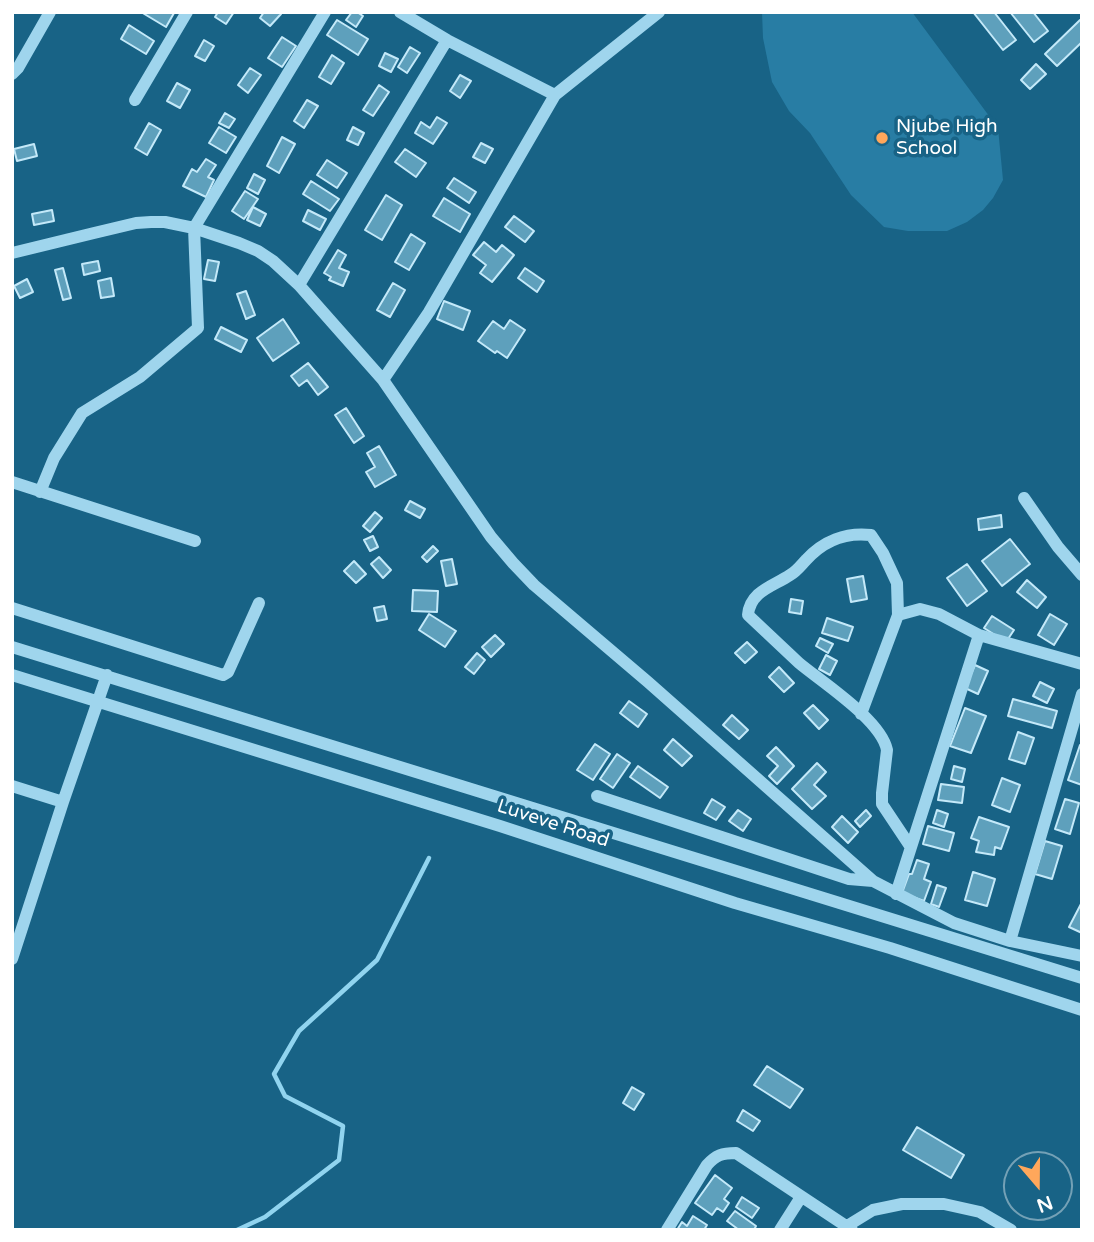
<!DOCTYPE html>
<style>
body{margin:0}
#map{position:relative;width:1094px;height:1242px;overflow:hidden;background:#186386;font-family:"Varela Round",sans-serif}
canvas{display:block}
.frame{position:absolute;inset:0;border:14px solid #fff;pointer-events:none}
.north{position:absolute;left:1003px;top:1151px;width:70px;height:70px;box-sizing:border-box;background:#186386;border:2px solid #74a1b6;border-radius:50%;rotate:160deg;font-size:19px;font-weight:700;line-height:28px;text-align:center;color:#fff}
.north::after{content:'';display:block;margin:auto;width:24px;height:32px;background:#ffa75b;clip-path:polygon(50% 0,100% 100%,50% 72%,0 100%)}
</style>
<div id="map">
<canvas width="1094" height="1242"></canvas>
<div class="frame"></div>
<div class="north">N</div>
</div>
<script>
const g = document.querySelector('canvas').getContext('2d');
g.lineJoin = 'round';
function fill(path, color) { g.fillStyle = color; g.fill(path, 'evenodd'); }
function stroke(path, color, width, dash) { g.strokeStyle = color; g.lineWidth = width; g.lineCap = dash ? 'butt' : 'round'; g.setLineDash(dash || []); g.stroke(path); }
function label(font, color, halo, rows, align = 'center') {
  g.font = font + ' "Varela Round",sans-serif'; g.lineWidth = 7; g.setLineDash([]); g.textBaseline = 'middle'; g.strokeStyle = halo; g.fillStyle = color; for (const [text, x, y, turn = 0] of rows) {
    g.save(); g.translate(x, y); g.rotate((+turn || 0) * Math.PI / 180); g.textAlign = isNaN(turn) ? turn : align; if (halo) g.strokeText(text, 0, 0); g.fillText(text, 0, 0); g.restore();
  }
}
fill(new Path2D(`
 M762,12H912L998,128L1003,180L993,198L983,210L967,222L947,231H908L884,227L851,195L810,133L789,111L772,82L763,38Z`), '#287da4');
stroke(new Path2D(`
 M237,1230L265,1217L339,1160L343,1126L285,1096L274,1074L299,1031L377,960L429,858`), '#91d4ef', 4.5);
const building = new Path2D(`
 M141,12H173L174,13L166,27Z
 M218,12H234L226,24L215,17Z
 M264,12H278L281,14L270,26L260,18Z
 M352,12H357L363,16L356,27L346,20Z
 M973,12H994L1016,40L1003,50Z
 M1010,12H1033L1048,31L1034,42Z
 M337,20L368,39L358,55L327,35Z
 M1080,20L1082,22V42L1057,66L1045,54Z
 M129,25L154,41L146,54L121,39Z
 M282,37L296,46L282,67L268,58Z
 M204,40L214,46L205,61L195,56Z
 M410,47L420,53L407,73L398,67Z
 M385,53L398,59L391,72L379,66Z
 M332,55L344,63L331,84L319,77Z
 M1036,64L1046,74L1030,89L1021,80Z
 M250,68L261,75L248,93L238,85Z
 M460,75L471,81L460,98L450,91Z
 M177,83L190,90L180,108L167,101Z
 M379,85L389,92L373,116L363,110Z
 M307,100L318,106L304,128L294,121Z
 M225,113L235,119L229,128L219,123Z
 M437,117L447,123L433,144L415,133L421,122L430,128Z
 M149,123L161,130L147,155L135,148Z
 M219,127L236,137L226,153L209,143Z
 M353,127L364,133L358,145L347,140Z
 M282,137L295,144L279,173L267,166Z
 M481,143L493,149L485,163L473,157Z
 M34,144L37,156L17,161L14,149Z
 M405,149L426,163L416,177L395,162Z
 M206,159L216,165L208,177L214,180L206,197L183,186L192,169L197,172Z
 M327,160L347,173L337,188L317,175Z
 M254,174L265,180L258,194L247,188Z
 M454,178L476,192L469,203L447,188Z
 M311,181L339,199L330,211L303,194Z
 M245,191L258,199L244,219L232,211Z
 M386,195L402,205L382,240L365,230Z
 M444,198L470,214L460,232L433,216Z
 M253,207L266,214L260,226L247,220Z
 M52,210L54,221L34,225L32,214Z
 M308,210L326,219L320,230L303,221Z
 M514,216L534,231L525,242L505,227Z
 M411,234L425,243L409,270L395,262Z
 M484,242L496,252L502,245L514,255L492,282L480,273L486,265L473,255Z
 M338,250L346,255L339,268L349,272L343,286L329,280L331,277L324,273Z
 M208,260L219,262L215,281L204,279Z
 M98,261L100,271L84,275L82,264Z
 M63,268L71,298L63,300L55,270Z
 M525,268L544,281L537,292L518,278Z
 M111,278L114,296L101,298L98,281Z
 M27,279L33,292L20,298L14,286Z
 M393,283L405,290L390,317L377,310Z
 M246,291L255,315L246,319L237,294Z
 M444,301L470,311L463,330L437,319Z
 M283,319L299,343L273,361L257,338Z
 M510,320L525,330L507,358L497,351L495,353L478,341L493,321L504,329Z
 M221,327L247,340L241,352L215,339Z
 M308,363L328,387L318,395L307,380L299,386L291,376Z
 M346,408L364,436L354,443L335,415Z
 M379,446L396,475L375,487L366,472L375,467L367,453Z
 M410,501L425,509L420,518L405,510Z
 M375,512L382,518L370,532L363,526Z
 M1001,515L1002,527L979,530L978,519Z
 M373,536L378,547L370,551L364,540Z
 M1010,539L1030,564L1002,586L982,561Z
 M433,546L438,551L427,562L422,557Z
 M379,557L391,570L383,578L371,564Z
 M452,559L457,584L446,586L441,561Z
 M354,561L366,574L356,583L344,571Z
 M967,564L987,591L967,606L947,578Z
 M863,576L867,599L851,602L847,579Z
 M1027,580L1046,597L1037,608L1017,592Z
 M413,590L438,591L437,612L412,611Z
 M791,599L803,601L801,614L789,612Z
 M384,606L387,619L377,621L374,608Z
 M429,614L456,631L445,647L419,630Z
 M1050,614L1067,624L1054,645L1038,635Z
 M992,616L1014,630L1006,642L984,628Z
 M827,618L853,627L848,641L822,633Z
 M495,635L504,644L491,657L482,647Z
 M820,638L833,644L828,653L816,646Z
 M747,642L757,652L745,663L735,653Z
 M477,653L485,660L474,674L465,667Z
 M826,655L837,661L830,675L819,669Z
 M975,665L988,671L978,694L965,688Z
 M779,667L794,683L784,692L769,677Z
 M1040,682L1054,689L1047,703L1033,696Z
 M1013,699L1057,711L1052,728L1008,716Z
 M629,701L647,714L638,727L620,713Z
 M813,705L828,720L819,729L804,713Z
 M965,708L986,716L971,753L950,746Z
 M732,715L748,730L739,739L723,725Z
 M1018,732L1034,738L1025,764L1009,759Z
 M673,739L692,756L682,766L664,750Z
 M595,744L610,754L593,780L577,770Z
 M1080,745L1082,746V785L1068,780Z
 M776,747L794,766L777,784L769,776L778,766L767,756Z
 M617,754L630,763L613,788L600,779Z
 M817,763L826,772L814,785L826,796L812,809L792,789Z
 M638,766L668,787L660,798L630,777Z
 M954,766L965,769L962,782L951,779Z
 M1002,778L1020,785L1010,812L992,805Z
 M941,784L964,787L962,803L938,800Z
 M712,799L725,807L716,820L704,813Z
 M1065,799L1079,803L1070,834L1055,829Z
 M738,810L751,819L743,831L729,821Z
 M866,810L871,816L860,827L855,821Z
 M937,810L948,814L944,827L933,823Z
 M842,816L858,832L848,843L832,827Z
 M979,817L1009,827L1001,849L995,847L994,855L976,852L979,841L971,838Z
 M928,826L954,833L949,851L923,844Z
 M1045,841L1062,846L1052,879L1035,874Z
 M917,860L929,864L924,879L931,882L924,901L902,893L909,874H912Z
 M973,872L995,879L987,906L965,900Z
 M937,885L946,888L939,907L931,904Z
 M1082,902V933L1069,927Z
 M767,1066L803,1089L790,1108L754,1085Z
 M632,1087L644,1094L634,1110L623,1103Z
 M743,1110L760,1121L753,1131L737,1121Z
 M917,1127L964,1155L951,1178L903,1150Z
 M715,1175L732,1188L724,1199L729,1203L723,1212L717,1208L712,1215L695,1203Z
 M742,1197L759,1208L752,1218L736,1207Z
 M735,1211L756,1226L754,1230H739L727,1221Z
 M693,1216L707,1225L704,1230H677L682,1222L687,1226Z`);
fill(building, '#5ea0bc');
stroke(building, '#c4e9f9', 2);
stroke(new Path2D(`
 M400,12L447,40L555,95
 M12,74L18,68L50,12
 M135,100L187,12
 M12,253L94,233L136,223L151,222H165L194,228L239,243L258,251L273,261L299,285L383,380L491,537L513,563L534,585L648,682L873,881L954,923L1010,941L1082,956
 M299,285L447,40
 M383,380L429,312L555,95L659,12
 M12,482L195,541
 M40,492L54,458L82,413L140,377L198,328L194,228L325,12
 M1024,498L1058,547L1082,575
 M12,608L223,675L228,672L259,603
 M898,615L897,583L883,553L871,535C846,532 823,541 806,560C801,565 797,571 790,575C774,586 750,591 748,615C765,631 782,647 799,663C823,683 881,720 887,750L882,793V804L910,846
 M12,647L1082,978
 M12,675L500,826L735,903L890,948L1082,1010
 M861,714L898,615L920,609L939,614L979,635
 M12,786L63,802
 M597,796L849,879L873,881
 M896,894L979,635L1082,664
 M1010,941L1082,694
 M12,959L63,802L107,675
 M847,1226L873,1210L902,1204H944L980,1212L1011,1230
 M667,1230L707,1165C716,1155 722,1153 736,1153L852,1230
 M780,1230L801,1197`), '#9fd5ed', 12);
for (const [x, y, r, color] of [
 [882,138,7,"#ffa75b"]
]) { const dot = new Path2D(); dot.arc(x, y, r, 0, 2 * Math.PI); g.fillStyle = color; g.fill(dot); stroke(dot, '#186386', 2.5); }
label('19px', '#fff', '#186386', [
 ["Njube High",896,127],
 ["School",896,149]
], 'left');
label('19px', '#fff', '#186386', [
 ["Luveve Road",553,824,18]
]);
</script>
